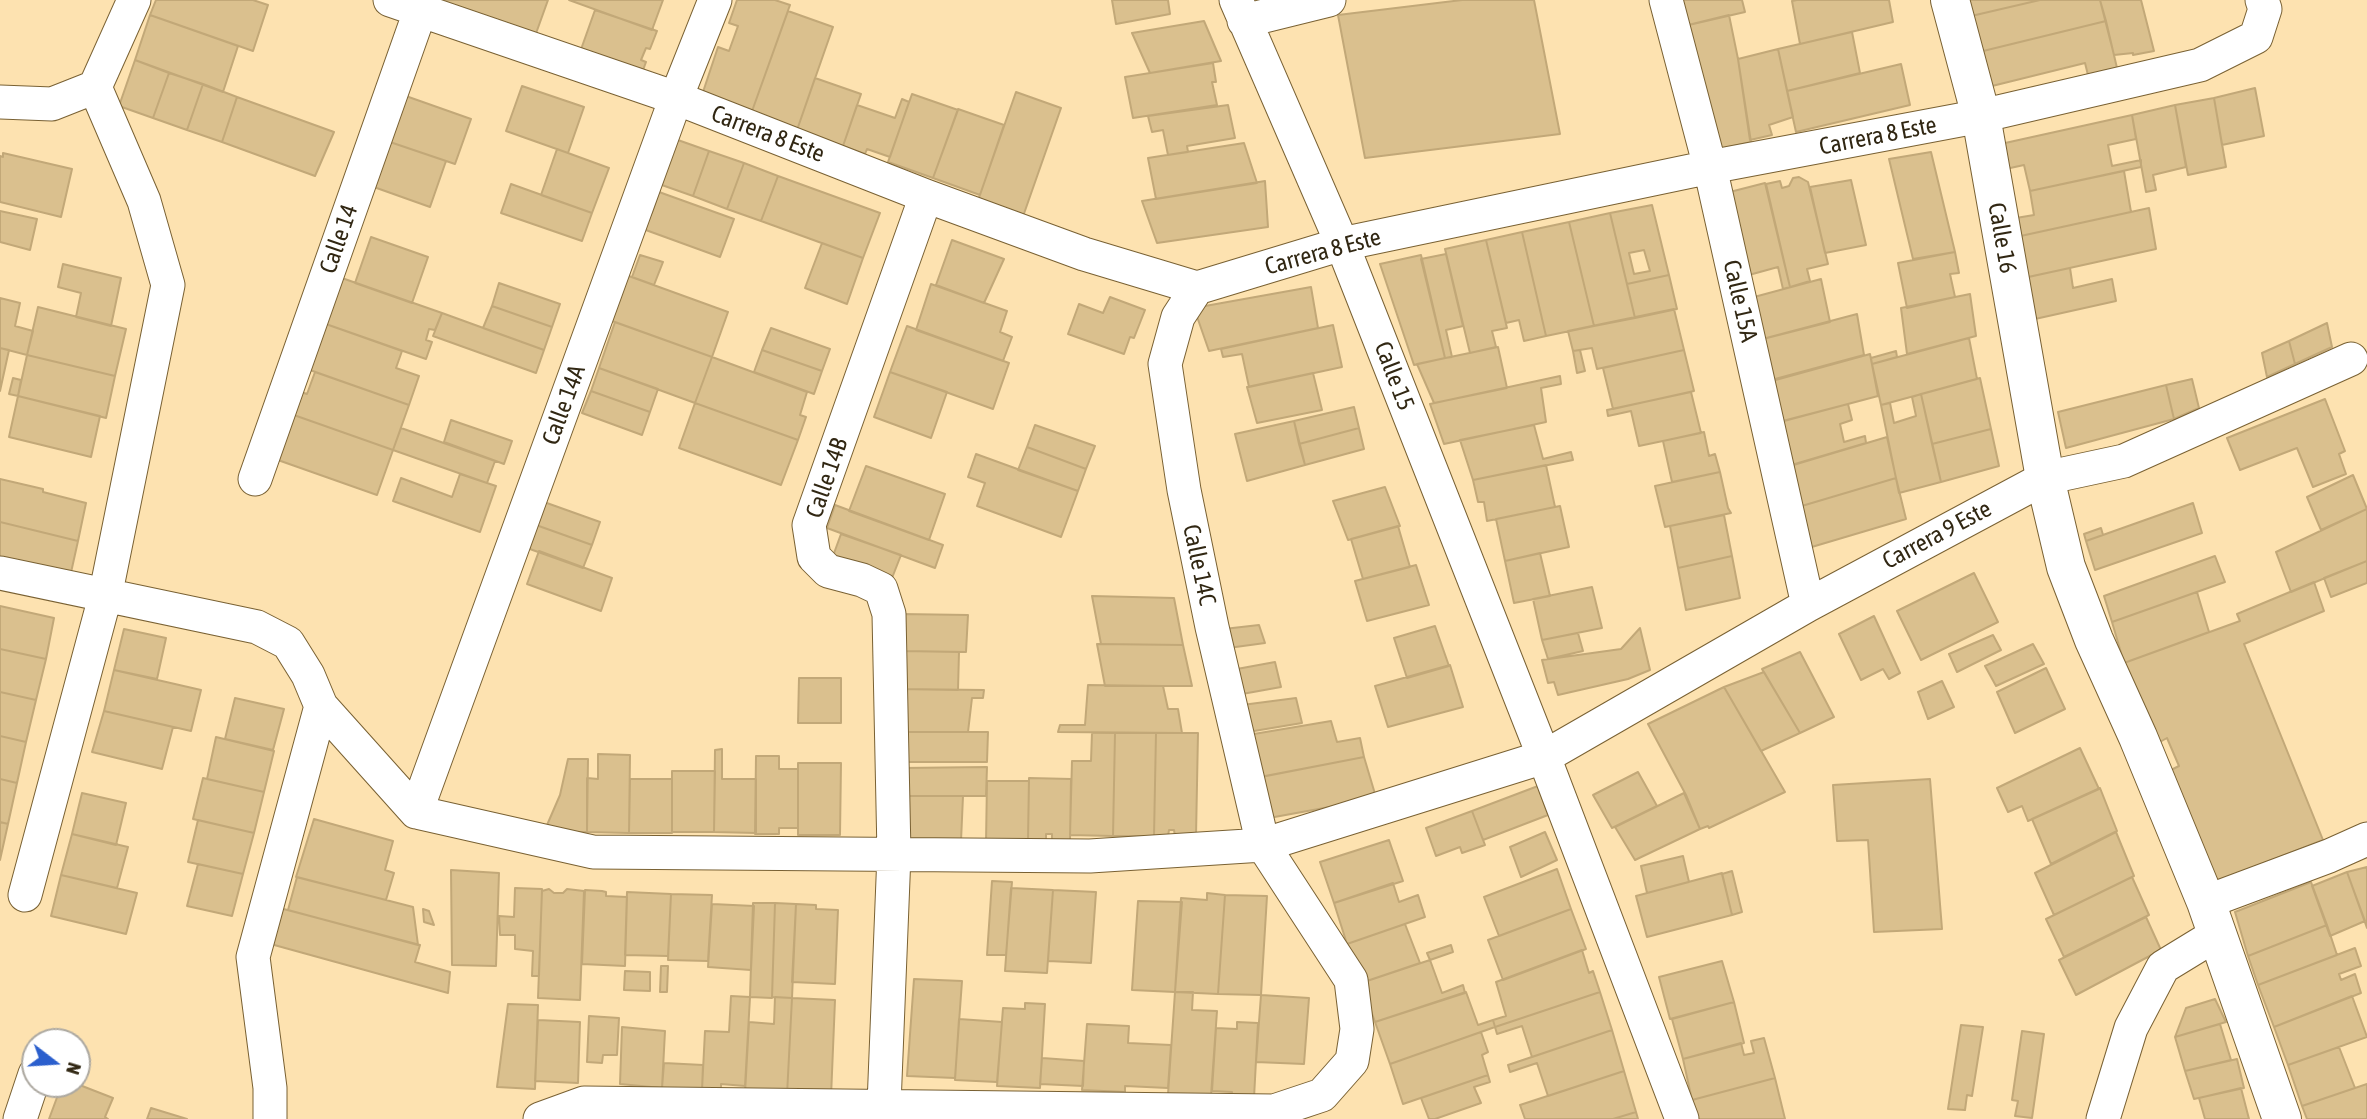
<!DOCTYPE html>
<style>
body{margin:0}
#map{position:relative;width:2367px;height:1119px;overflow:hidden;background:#fde2b0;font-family:"Asap Condensed",sans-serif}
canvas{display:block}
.north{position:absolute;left:21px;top:1028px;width:70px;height:70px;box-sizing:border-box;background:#fff;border:2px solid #ada9a1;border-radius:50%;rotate:107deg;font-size:19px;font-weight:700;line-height:28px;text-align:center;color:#312713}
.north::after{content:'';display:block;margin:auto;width:24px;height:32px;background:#2b5fcd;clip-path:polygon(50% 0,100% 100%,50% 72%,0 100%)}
</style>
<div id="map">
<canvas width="2367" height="1119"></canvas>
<div class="north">N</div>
</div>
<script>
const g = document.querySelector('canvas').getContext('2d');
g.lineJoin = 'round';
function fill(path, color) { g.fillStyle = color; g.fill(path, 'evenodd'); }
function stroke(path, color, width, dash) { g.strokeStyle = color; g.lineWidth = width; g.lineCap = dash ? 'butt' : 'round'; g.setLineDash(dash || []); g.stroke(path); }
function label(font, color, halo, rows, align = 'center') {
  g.font = font + ' "Asap Condensed",sans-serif'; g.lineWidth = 6; g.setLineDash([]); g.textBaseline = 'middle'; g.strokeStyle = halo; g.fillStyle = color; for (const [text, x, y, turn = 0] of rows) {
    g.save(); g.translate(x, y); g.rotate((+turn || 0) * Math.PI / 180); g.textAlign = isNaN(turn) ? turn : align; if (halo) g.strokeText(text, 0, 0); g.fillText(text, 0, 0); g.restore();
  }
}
const building = new Path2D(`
 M156,0H253L268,5L253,51L150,15Z
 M445,0H548L534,39L443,7Z
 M569,0H663L652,30Z
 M737,0H775L790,5L751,114L703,92L718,47L729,51L738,26L729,23Z
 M1112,0H1168L1170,14L1116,24Z
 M1462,0H1534L1560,134L1365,158L1338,15Z
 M1675,0H1742L1745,12L1680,27Z
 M1797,0H1889L1893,22L1800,44L1792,1Z
 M1963,0H2040L1967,17Z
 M2040,0H2100L2106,21L1975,53L1967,17Z
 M2100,0H2141L2154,51L2133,55V53L2114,55Z
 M595,10L657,31L650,49L646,48L641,60L646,62L639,81L579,55Z
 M788,11L833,27L797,130L751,114Z
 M150,15L238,46L223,92L135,60Z
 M1729,15L1738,59L1751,142L1707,152L1680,27Z
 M1204,21L1221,61L1150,73L1132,33Z
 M2106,21L2117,68L2088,75L2085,63L1984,88L1975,53Z
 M1852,32L1860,73L1787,91L1778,49Z
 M1778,49L1793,117L1769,125L1772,135L1750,140L1738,59Z
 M135,60L169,73L153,118L119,106Z
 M1213,63L1216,82H1212L1217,105L1133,118L1125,77Z
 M1901,64L1910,105L1796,132L1787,91Z
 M169,73L203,84L187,130L153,118Z
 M815,78L861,94L843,146L797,130Z
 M203,84L237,97L222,142L187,130Z
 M522,86L584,107L568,153L506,131Z
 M2255,88L2264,136L2222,145L2214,98Z
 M1016,92L1061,108L1020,225L975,209Z
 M912,94L958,110L933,178L888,162Z
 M403,95L471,119L455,164L387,141Z
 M237,97L334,132L315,176L222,142Z
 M2214,98L2226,167L2188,175L2175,105Z
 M902,99L909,102L890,157L867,149L865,154L843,146L857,105L895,118Z
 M1228,105L1235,138L1187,146L1188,152L1168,155L1163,130L1152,132L1148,116Z
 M2175,105L2186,167L2153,175L2156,190L2146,192L2132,115Z
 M958,109L1004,125L980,195L933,178Z
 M2132,115L2136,139L2108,145L2112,166L2141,160V167L2030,191L2024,165L2001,170L1996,145Z
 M675,139L709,151L693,196L659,184Z
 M387,141L446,161L430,207L371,186Z
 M1244,143L1257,183L1156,199L1148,158Z
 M557,149L609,168L592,213L541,195Z
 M709,151L744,163L727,209L693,196Z
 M1931,152L1955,252L1913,259L1889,159Z
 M3,153L72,169L61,217L0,202V156L3,157Z
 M744,163L778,176L761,221L727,209Z
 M2124,171L2131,212L2016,237L2010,219L2034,215L2030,191Z
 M778,176L880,213L863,258L761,221Z
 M1799,177L1808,182L1828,264L1807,269L1810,281L1790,287L1766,184L1780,181L1782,188L1789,186L1793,178Z
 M1851,180L1866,245L1825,253L1810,187Z
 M1265,181L1268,227L1157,243L1142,201Z
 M1765,183L1790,287L1783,289L1778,267L1738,278L1718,195Z
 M511,184L592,213L582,241L501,213Z
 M659,192L734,219L720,257L643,229L649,212L652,213Z
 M1652,205L1669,275L1627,284L1610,213ZM1644,250L1650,271L1634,274L1629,253Z
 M2149,208L2156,249L2024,278L2016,237Z
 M0,211L37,219L30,250L0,242Z
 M1610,213L1635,318L1594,326L1569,222Z
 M1569,222L1594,326L1546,336L1522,232Z
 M1522,232L1546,336L1524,341L1519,320L1506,323L1486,240Z
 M371,237L428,257L412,303L355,283Z
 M952,240L1004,259L984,303L936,285Z
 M1486,240L1507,328L1492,331L1496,347L1470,353L1445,249Z
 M822,243L863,258L847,304L805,288Z
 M1955,252L1959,273L1950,274L1955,297L1907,308L1898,263Z
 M1446,254L1463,326L1446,330L1452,357L1445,358L1421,259Z
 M640,255L663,262L654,285L632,277Z
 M1421,255L1445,358L1414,365L1380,264Z
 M63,264L121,278L111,326L76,317L81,293L58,287Z
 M2070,268L2073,288L2112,279L2116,301L2035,319L2028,277Z
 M626,275L728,312L712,357L609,320Z
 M1669,275L1677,309L1635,318L1627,284Z
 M339,277L442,313L435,330L429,329L426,340L432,342L426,359L323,323Z
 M1821,279L1830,322L1755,341L1743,300Z
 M499,283L560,304L552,327L492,306Z
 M931,284L1007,311L1000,332L1012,337L1003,361L916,330Z
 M1311,287L1318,328L1209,351L1194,308Z
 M1970,294L1976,336L1907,354L1901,308Z
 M1110,297L1145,310L1134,338L1130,337L1124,354L1068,334L1079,304L1103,313Z
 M0,298L20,303L15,326L33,331L27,355L0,348Z
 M492,306L552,327L544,350L483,328Z
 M38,307L126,329L115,376L27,355Z
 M1674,309L1684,350L1597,369L1592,348L1573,351L1568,331Z
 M442,313L544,350L536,373L433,336Z
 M1857,314L1864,355L1764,382L1755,341Z
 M615,322L712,357L695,403L599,368Z
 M323,323L402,351L396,368L419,376L409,405L307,369Z
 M2327,323L2332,347L2295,364L2289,341Z
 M1333,325L1342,367L1249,387L1242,354L1223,357L1221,349Z
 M907,326L1009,363L993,409L890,372Z
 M771,328L830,349L822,371L762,350Z
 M1969,338L1977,379L1881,405L1872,364Z
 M2289,341L2295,364L2267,377L2262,353Z
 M1498,347L1507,388L1434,403L1417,364Z
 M0,348L9,350L0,391Z
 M762,350L822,371L814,394L754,372Z
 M1580,350L1585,371L1577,373L1573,351Z
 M1684,350L1694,391L1613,409L1603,368Z
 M1896,351L1897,357L1872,364L1871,358Z
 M1870,354L1878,396L1769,425L1761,384Z
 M27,355L115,376L106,418L18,396Z
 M712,357L807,392L800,415L806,417L798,440L695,403Z
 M599,368L658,389L650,412L591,391Z
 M315,372L409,405L393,450L291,414L298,391L307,394Z
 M890,372L947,392L931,438L874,417Z
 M1313,373L1322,410L1257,423L1247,387Z
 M1560,376L1561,384L1541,388L1546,422L1444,444L1430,404Z
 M13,378L21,380L18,396L9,394Z
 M1980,378L1991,429L1932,444L1921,394Z
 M2192,379L2199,408L2174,419L2166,385Z
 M2166,385L2174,419L2066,448L2058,412Z
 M591,391L650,412L642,435L582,413Z
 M1691,392L1701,433L1639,446L1631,411L1608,416L1607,410Z
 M1921,394L1941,482L1899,493L1881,405L1890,403L1894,423L1916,416L1912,397Z
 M18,396L100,416L91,457L9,437Z
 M2325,399L2345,451L2339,454L2346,474L2313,487L2297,448L2240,470L2227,438Z
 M695,403L798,440L781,485L679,448Z
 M1848,404L1852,420L1840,424L1844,442L1865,436L1866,443L1778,469L1775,423Z
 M1354,407L1359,428L1299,444L1294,421Z
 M291,414L393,450L377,495L275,459Z
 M451,420L512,441L504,464L444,442Z
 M1294,421L1305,465L1247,481L1235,434Z
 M1035,425L1095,446L1086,469L1027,447Z
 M1534,425L1543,459L1571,452L1573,460L1473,480L1460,440Z
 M401,428L495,461L487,483L393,450Z
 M1359,428L1364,449L1305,465L1299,444Z
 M1991,429L1999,466L1941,482L1932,444Z
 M1704,432L1709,456L1715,454L1720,472L1672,482L1663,441Z
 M1887,437L1896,478L1795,508L1790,466Z
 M1027,447L1086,469L1078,491L1018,470Z
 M976,454L1078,491L1061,537L977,506L985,483L968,477Z
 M1546,465L1555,507L1487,521L1484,502H1478L1473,480Z
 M866,466L945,494L929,540L849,511Z
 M1720,472L1728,508L1731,513L1665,527L1655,486Z
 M460,474L496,486L480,532L393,501L401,478L452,497Z
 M2353,475L2367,509L2321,530L2307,497Z
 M1896,478L1906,519L1805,549L1795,508Z
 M0,479L43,489V492L86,503L78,541L0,522Z
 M1385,487L1400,526L1348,540L1333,501Z
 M544,502L600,522L592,545L536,525Z
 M2193,503L2202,533L2095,570L2086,541Z
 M835,505L943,545L935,568L827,528Z
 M1560,506L1569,547L1505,561L1496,519Z
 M2367,509V561L2291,592L2276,552Z
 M1724,515L1732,556L1678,568L1670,526Z
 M0,522L78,541L70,577L0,560Z
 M536,525L592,545L583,568L527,548Z
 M1398,526L1410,567L1363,579L1351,539Z
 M2101,528L2103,535L2086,541L2084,534Z
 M841,534L901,555L892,578L833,556Z
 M539,551L612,578L601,611L527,584Z
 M1540,553L1550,596L1514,603L1505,561Z
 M1732,556L1740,598L1686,610L1678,568Z
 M2215,556L2225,582L2112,622L2104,596Z
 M2367,561V583L2331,597L2324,578Z
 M1416,565L1429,605L1367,621L1355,581Z
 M1974,573L1998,622L1921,660L1897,611Z
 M2314,582L2324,611L2244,644L2323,840L2216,882L2169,771L2179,766L2167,738L2158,743L2124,663L2240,621L2237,614Z
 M1592,587L1602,628L1542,640L1533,599Z
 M2197,592L2209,632L2124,663L2112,622Z
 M1092,596L1174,598L1183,645L1101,644Z
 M0,606L54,618L46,659L0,649Z
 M901,614L968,615L966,652L903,651Z
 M1874,616L1900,673L1889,679L1883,669L1861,680L1839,634Z
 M1259,625L1265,643L1221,649L1215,630Z
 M1435,626L1449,666L1407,678L1394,638Z
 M1640,628L1650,670L1628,679L1558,695L1554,682L1548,683L1542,660L1621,649Z
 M124,629L166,638L157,679L114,670Z
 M1578,633L1583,651L1548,659L1542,640Z
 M1993,635L2001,650L1957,672L1949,654Z
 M1097,644L1183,645L1192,686H1105Z
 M2033,644L2044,664L1996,686L1985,666Z
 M0,649L46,659L36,700L0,692Z
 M903,651L959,652L958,690L899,689Z
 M1800,652L1834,717L1800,733L1762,669Z
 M1275,662L1281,687L1231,696L1226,671Z
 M1450,665L1463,707L1388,727L1375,686Z
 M2046,668L2065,709L2015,733L1997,692Z
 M114,670L201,690L191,731L104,711Z
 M1764,672L1800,733L1761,751L1724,687Z
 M799,678H841V723H798Z
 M1942,681L1954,707L1928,719L1918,692Z
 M1088,685L1163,686L1168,709H1178L1182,733L1058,732L1060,725H1085Z
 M1724,687L1785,792L1709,828L1708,826L1700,829L1686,795L1648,724Z
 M899,689L984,690L983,698H972L968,732H905Z
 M0,692L36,700L26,742L0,736Z
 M235,698L284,709L273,750L225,739Z
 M1296,698L1302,723L1248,732L1242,705Z
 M104,711L173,727L162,769L92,752Z
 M1331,721L1337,742L1360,738L1364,757L1260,777L1248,735Z
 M905,732H988L987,762H903Z
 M1092,733H1115L1113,836L1070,835L1072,761H1091Z
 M1115,733H1156L1154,836H1113Z
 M1156,733H1198L1196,836H1175L1174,830H1169L1168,836H1154Z
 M0,736L26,742L17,783L0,779Z
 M216,737L274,751L264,792L207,779Z
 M2080,748L2099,789L2028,821L2022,806L2008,812L1997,788Z
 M722,749V779H756V833L714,832L715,750Z
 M598,754L630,755L629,833L587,832V778L598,779Z
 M756,756H779V769H798V828H779V834H755Z
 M1364,757L1378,804L1335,806L1269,818L1256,778Z
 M568,759H588L587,832H544L560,795Z
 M798,763H841L840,835H798Z
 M987,767L986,796H902V768Z
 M672,771H715L714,832H672Z
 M1638,772L1657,806L1612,828L1593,795Z
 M203,778L264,792L254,833L193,819Z
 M1029,778L1071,779L1070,840H1052V834H1046V840H1028Z
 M0,779L17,783L8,824L0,822Z
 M630,779H672V833H629Z
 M1930,779L1942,929L1874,932L1868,840L1837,841L1833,785Z
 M987,781H1029L1028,840L986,842Z
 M1538,786L1548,815L1483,840L1472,811Z
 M2100,788L2117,831L2051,864L2032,819Z
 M82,793L126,803L116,845L72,834Z
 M1684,793L1700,829L1635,860L1615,827Z
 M902,796H963L961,841L901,842Z
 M1472,811L1485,845L1462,853L1460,847L1436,856L1426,828Z
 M314,819L393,841L385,870L394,873L386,900L296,877Z
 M198,820L254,833L243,874L188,862Z
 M0,822L8,824L0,860Z
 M1545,832L1557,860L1521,877L1510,847Z
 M2116,832L2134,876L2054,915L2035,873Z
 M72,834L128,847L117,888L61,875Z
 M1389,840L1403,881L1334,903L1320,862Z
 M1683,856L1689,882L1647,893L1641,866Z
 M198,864L243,874L232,916L187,906Z
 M2367,867V928L2347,872Z
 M1557,869L1571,909L1499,936L1484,897Z
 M451,870L499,873L496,966L452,965Z
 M1732,871L1742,912L1732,915L1722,874Z
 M2347,872L2365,921L2330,936L2312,886Z
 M1722,873L1732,915L1647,937L1636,896Z
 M61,875L137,893L126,934L51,916Z
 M297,877L413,907L418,945L288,910Z
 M2132,877L2149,915L2064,957L2046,919Z
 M992,881L1012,882L1006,955H987Z
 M2311,882L2327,925L2248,956L2235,912Z
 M1393,883L1399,902L1418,895L1425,917L1347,944L1334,903Z
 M515,888L542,889L539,976H532L533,951L515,949V935H500L499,916L514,917Z
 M1011,888L1053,890L1047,973L1005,971Z
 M549,889L554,893H563L567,889L584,891L580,1000L538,998L542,891Z
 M585,890L602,891L606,892V896L627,897L625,966L582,964Z
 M1053,890L1096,892L1091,963L1048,961Z
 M627,892L671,894L668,956L625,955Z
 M1207,893L1225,895L1218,994L1175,992L1181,898L1207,900Z
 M671,894L712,895L708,961L668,960Z
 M1225,895L1267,896L1261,995L1218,994Z
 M1138,901L1182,902L1175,992L1132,990Z
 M753,903H775L772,998L750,997Z
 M775,903L796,904L792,998L772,997Z
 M712,904L754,906L751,970L708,967Z
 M796,904L816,905V909L838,910L835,984L792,982Z
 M276,907L420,945L415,962L450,972L448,993L267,943Z
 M423,909L429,911L434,925L424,922Z
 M1571,909L1586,949L1503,980L1488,940Z
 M2146,917L2161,950L2076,995L2059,960Z
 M1405,924L1420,963L1361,983L1347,944Z
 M2327,925L2337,955L2258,985L2248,956Z
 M1451,945L1453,952L1430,960L1427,953Z
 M2355,948L2361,966L2339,974L2341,980L2355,974L2361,993L2274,1027L2258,985Z
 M1582,950L1589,973L1593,971L1600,992L1495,1027L1493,1020L1506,1016L1496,982Z
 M1430,960L1442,993L1463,985L1465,993L1375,1022L1361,983Z
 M1722,961L1734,1002L1670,1019L1659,977Z
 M661,966H668L667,992H660Z
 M625,971L650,972V991L624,990Z
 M914,979L962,981L955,1078L907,1076Z
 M1175,992H1193L1192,1010L1217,1011L1211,1096L1168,1094Z
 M1466,992L1478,1025L1493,1020L1495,1027L1390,1064L1375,1022Z
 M1600,992L1612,1030L1532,1057L1522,1026L1497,1034L1495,1027Z
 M1261,995L1309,998L1304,1064L1256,1062Z
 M731,996L750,997L745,1086L721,1084V1091L702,1090L705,1031L729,1032Z
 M2352,996L2367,1037L2288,1065L2274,1027Z
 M775,997L792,998L787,1095L745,1093L749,1022L774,1024Z
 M792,998L835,1000L831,1097L787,1095Z
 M2215,999L2226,1022L2175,1037L2186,1008Z
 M1734,1002L1744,1043L1683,1059L1672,1019Z
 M1025,1003L1045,1004L1040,1088L997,1086L1003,1008L1025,1009Z
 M508,1004L538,1005L535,1089L497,1087Z
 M589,1016L619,1018L617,1055H603L602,1063L587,1062Z
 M959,1019L1002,1022L997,1082L955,1080Z
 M538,1020L580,1022L578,1083L535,1081Z
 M1237,1022L1258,1023L1254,1098L1232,1097V1092L1212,1091L1216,1028L1237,1029Z
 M1087,1024L1129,1026L1128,1043L1171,1045L1168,1088L1125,1086V1092L1082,1090Z
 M2220,1024L2231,1060L2185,1071L2175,1037Z
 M1961,1025L1983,1027L1972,1096L1967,1095L1965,1110L1948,1109Z
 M622,1027L665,1031L662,1088L620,1084Z
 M1612,1030L1624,1071L1548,1096L1537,1063L1510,1072L1508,1065Z
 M2022,1031L2044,1034L2032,1118L2015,1116L2018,1101L2012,1100Z
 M1481,1032L1488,1052L1482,1055L1488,1075L1403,1104L1390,1064Z
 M1764,1038L1775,1078L1692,1100L1683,1059L1741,1043L1744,1055L1754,1053L1751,1041Z
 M2339,1047L2355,1088L2302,1106L2288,1065Z
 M1042,1058L1084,1061L1083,1086L1040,1084Z
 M2237,1059L2244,1088L2194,1099L2185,1071Z
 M664,1063L703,1065L702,1090L662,1088Z
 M1624,1071L1636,1112L1613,1119H1525L1520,1105Z
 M1488,1075L1490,1082L1474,1087L1481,1103L1435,1119H1429L1421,1098Z
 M1775,1078L1785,1119H1698L1692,1100Z
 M62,1084H77L113,1098L105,1117L108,1119H49Z
 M2367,1084V1119H2307L2302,1106Z
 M2241,1088L2249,1119H2205L2199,1098Z
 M151,1108L187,1119H147Z
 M1636,1112L1638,1119H1613Z`);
fill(building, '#dac08e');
stroke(building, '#c2a878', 2);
const street = new Path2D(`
 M390,0L676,98L926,196L1084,254L1197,288L1342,244L1710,167L1981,116L2200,65L2256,37L2265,9L2262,0
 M1236,0L1342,244L1544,757L1682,1119
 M1666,0L1710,167L1808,605
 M1244,21L1329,0
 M95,87L134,0
 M0,102L52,104L95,87
 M255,479L424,0
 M0,573L257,627L288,643L308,675L321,706L253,957L270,1088V1119
 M321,706L416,812L593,852L1090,856L1263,845L1544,757L1808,605L2045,478L2124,461L2351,359
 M416,812L676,98L715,0
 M25,895L105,597L168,285L144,201L95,87
 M2206,902L2329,856L2367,839
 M884,1105L894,854L889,614L881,589L862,580L828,571L814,557L809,525L926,196
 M20,1119L35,1074
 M540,1119L584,1103L1274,1111L1322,1095L1352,1061L1357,1029L1351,980L1263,845L1212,627L1184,490L1165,364L1178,317L1197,288
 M2103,1119L2131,1028L2163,967L2217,934`);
const secondary = new Path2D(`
 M1950,0L1981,116L2045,478L2066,567L2094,640L2138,737L2206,902L2282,1119`);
stroke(street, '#796133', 35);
stroke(secondary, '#796133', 40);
stroke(street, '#fff', 33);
stroke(secondary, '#fff', 38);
label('24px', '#312713', '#fff', [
 ["Carrera 8 Este",768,134,21],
 ["Carrera 8 Este",1878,136,-11],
 ["Calle 16",2002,238,80],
 ["Calle 14",339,239,-71],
 ["Carrera 8 Este",1323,252,-15],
 ["Calle 15A",1740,301,77],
 ["Calle 15",1394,376,69],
 ["Calle 14A",564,405,-70],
 ["Calle 14B",827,478,-71],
 ["Carrera 9 Este",1937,535,-28],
 ["Calle 14C",1199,565,78]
]);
</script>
